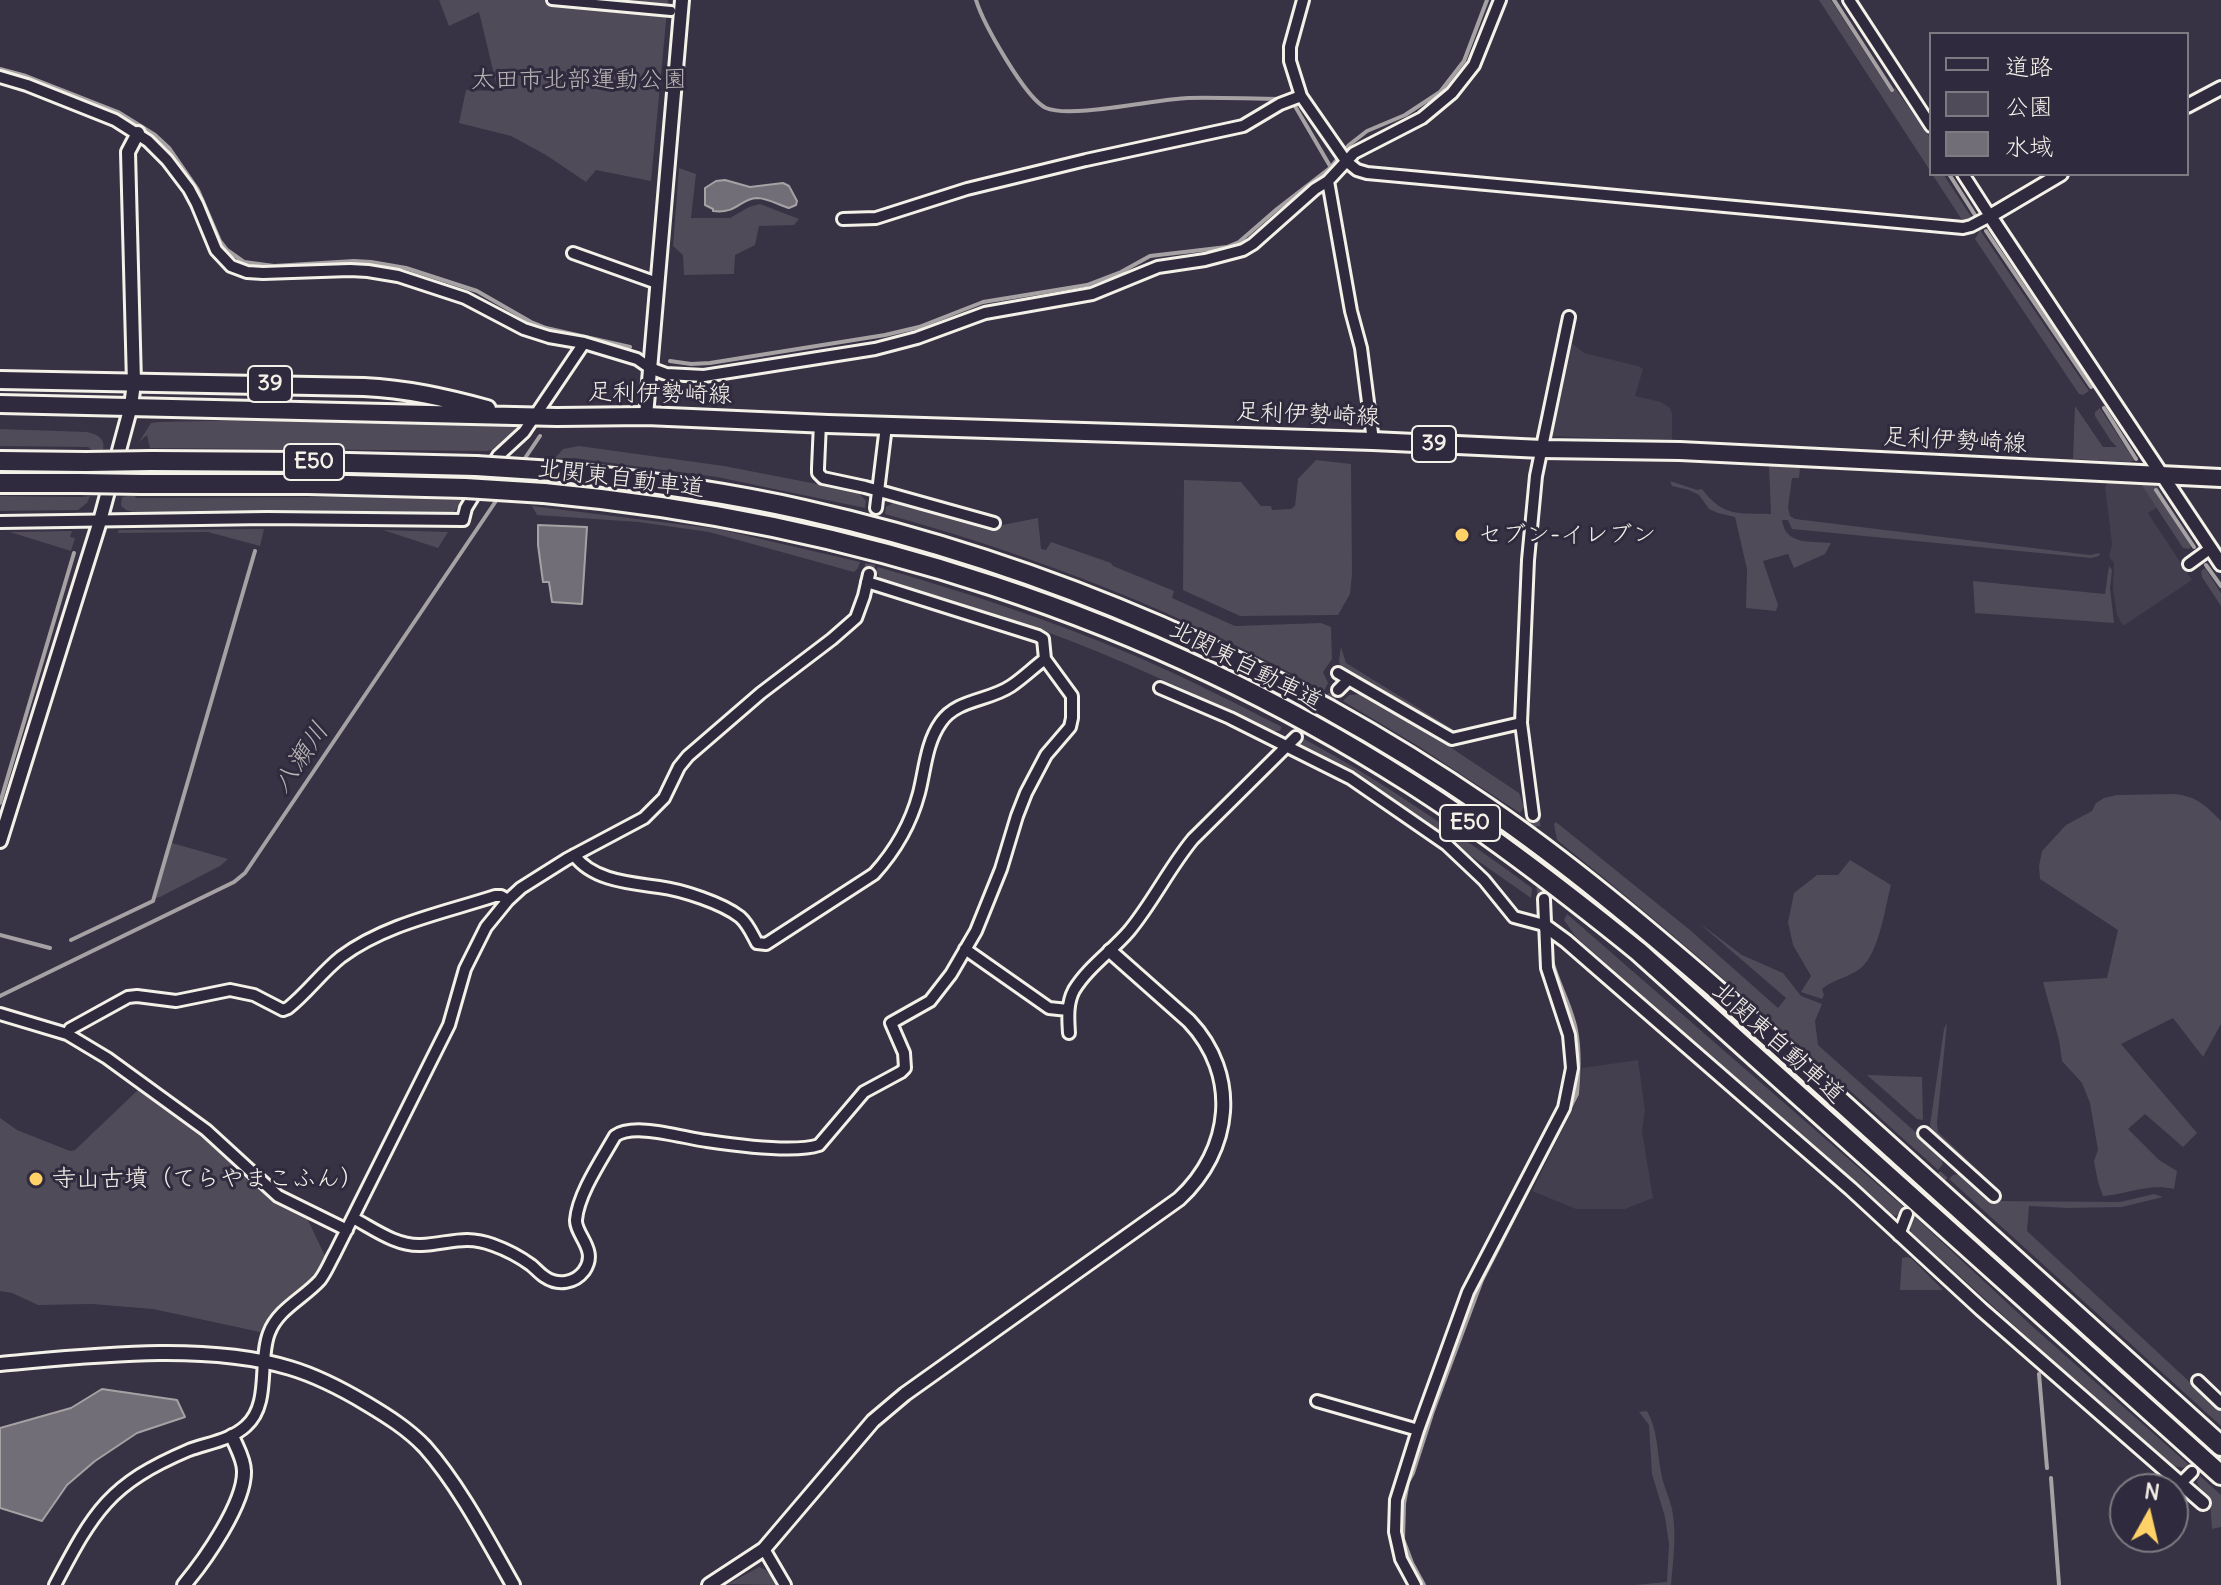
<!DOCTYPE html>
<meta charset="utf-8">
<style>
body{margin:0}
#map{position:relative;width:2221px;height:1585px;overflow:hidden;background:#373244;font-family:Delius,"Klee One",sans-serif}
canvas{display:block}
.legend{position:absolute;left:1929px;top:32px;width:260px;height:144px;box-sizing:border-box;background:#2f2a3d;border:2px solid #7e7a81;margin:0;padding:10px 14px;list-style:none;font-size:24px;color:#f4f1e8}
.legend li{display:flex;align-items:center;gap:16px;height:40px}
.legend b{width:40px;border:2px solid #7e7a81}
.north{position:absolute;left:2109px;top:1473px;width:80px;height:80px;box-sizing:border-box;background:#2f2a3d;border:2px solid #7e7a81;border-radius:50%;rotate:8deg;font-size:22px;font-weight:700;line-height:32px;text-align:center;color:#f4f1e8}
.north::after{content:'';display:block;margin:auto;width:28px;height:36px;background:#ffd166;clip-path:polygon(50% 0,100% 100%,50% 72%,0 100%)}
</style>
<div id="map">
<canvas width="2221" height="1585"></canvas>
<ul class="legend">
<li><b style="height:10px;background:#2f2a3d"></b>道路</li>
<li><b style="height:22px;background:#504b59"></b>公園</li>
<li><b style="height:22px;background:#726e77"></b>水域</li>
</ul>
<div class="north">N</div>
</div>
<script>
const g = document.querySelector('canvas').getContext('2d');
g.lineJoin = 'round';
function fill(path, color) { g.fillStyle = color; g.fill(path, 'evenodd'); }
function stroke(path, color, width, dash) { g.strokeStyle = color; g.lineWidth = width; g.lineCap = dash ? 'butt' : 'round'; g.setLineDash(dash || []); g.stroke(path); }
function label(font, color, halo, rows, align = 'center') {
  g.font = font + ' Delius,"Klee One",sans-serif'; g.lineWidth = 6; g.setLineDash([]); g.textBaseline = 'middle'; g.strokeStyle = halo; g.fillStyle = color; for (const [text, x, y, turn = 0] of rows) {
    g.save(); g.translate(x, y); g.rotate((+turn || 0) * Math.PI / 180); g.textAlign = isNaN(turn) ? turn : align; if (halo) g.strokeText(text, 0, 0); g.fillText(text, 0, 0); g.restore();
  }
}
fill(new Path2D(`
 M1569,341L1584,353L1638,366L1643,369L1635,396L1661,402L1670,408L1672,414V442L1553,436L1548,431Z
 M2108,482L2141,484L2157,508L2148,513L2192,580L2123,626L2117,615L2113,588L2114,563L2109,557L2112,544L2105,487Z
 M1638,1060L1645,1110L1642,1131L1653,1198L1625,1209H1576L1532,1191L1579,1096L1582,1068Z`), '#433f4e');
fill(new Path2D(`
 M439,0H668L651,181L596,170L586,182L546,155L511,136L459,123L466,90L498,91L479,12L449,26Z
 M1819,0H1831L1890,91L1895,88L1931,139V172Z
 M679,168L696,174L691,218H730L749,207L760,204L799,219L794,225L759,226L755,245L735,255L734,274L684,275L683,255L673,246Z
 M1932,174H1945L1944,175L1972,218L1962,220Z
 M1980,230L2089,391L2083,395L2079,394L1975,239Z
 M2075,406L2103,447H2117L2111,441L2095,416V412L2100,408L2134,460L2130,462L2073,459Z
 M255,420L521,425L520,429L496,449L487,451L150,448L147,435L139,442L151,423L159,422Z
 M0,429L87,432C97,434 106,439 103,450H92L88,447L0,446Z
 M579,446L724,466L858,492L866,501L865,508L717,477L574,458H555L563,449Z
 M1316,460L1351,464L1352,574L1350,594L1338,615L1240,616L1183,590L1184,480L1241,482L1261,506H1271L1272,510L1291,509L1295,506L1298,479Z
 M1769,466L1800,468L1799,478H1792L1788,508L1790,516L1795,519L2090,555L2100,553L2099,556L2091,558L1792,529L1788,520H1782C1785,545 1810,541 1831,543L1825,554L1794,568L1788,554L1763,561L1778,605L1776,611L1746,608L1747,569L1735,517L1718,513L1709,509L1699,495L1689,490L1672,486L1670,481L1697,490L1702,489C1723,517 1738,513 1771,514Z
 M2141,484L2157,486L2191,547L2189,549L2183,548Z
 M133,495L137,498L343,497L462,500L456,510L451,514L301,512L140,514L126,510L121,506L122,497Z
 M0,496L82,497L90,496L87,503L78,510L0,511Z
 M893,503L988,530L997,526L1038,518L1041,549L1046,550L1051,542L1111,563L1113,566L1174,591L1172,598L1235,626L1321,623L1331,627L1332,659L1323,672L1328,683L1324,691C1185,614 1038,556 885,514L886,507Z
 M532,506L718,529L860,562L858,568L854,572L709,532L638,522L537,515Z
 M264,529L260,546L208,532L118,533L119,530Z
 M383,530L448,532L438,548Z
 M72,531L70,537L75,538L71,551L10,532Z
 M2109,566L2112,570L2110,588L2114,623L1975,613L1973,581L2105,594Z
 M878,567C965,592 1050,620 1133,655C1184,677 1233,702 1282,727L1280,731H1269C1196,694 1121,659 1044,631C990,612 935,595 880,578L876,571Z
 M2205,568L2221,593V606L2202,577L2201,571Z
 M1341,647L1346,663L1459,733L1449,734L1341,669L1339,661Z
 M1364,694L1447,745L1519,793L1524,807L1520,813L1418,746L1343,701L1349,695Z
 M1304,739C1384,782 1458,834 1532,888L1531,898L1361,779L1297,744Z
 M2175,794C2198,797 2205,805 2221,821V1024L2203,1057L2173,1018L2121,1044L2197,1133L2183,1147L2145,1114L2128,1129L2159,1160L2177,1171L2174,1189C2148,1183 2129,1194 2103,1196L2098,1182L2094,1161L2098,1150L2090,1103L2082,1083L2062,1061L2059,1040L2043,982L2107,978L2118,930L2040,879L2039,866L2042,851L2066,825L2092,811L2096,803L2104,798L2117,795Z
 M1556,822L1690,930L1778,1008L1786,998L1699,923L1742,955L1783,973L1801,996L1822,1004L1815,1021L1818,1045L1940,1154L1943,1164L1938,1170C1813,1057 1689,945 1557,840L1554,824Z
 M172,843L228,859L220,866L160,897L155,898Z
 M1850,860L1891,885C1885,908 1879,953 1861,968C1849,978 1833,979 1822,989L1824,995L1822,999L1801,992L1811,976L1793,945L1788,922L1794,893L1817,875H1838Z
 M1567,914L1906,1209L1896,1216L1891,1215L1576,937L1564,920Z
 M1947,1023L1937,1123L1938,1132L2000,1191H1995L1934,1135L1930,1125L1944,1029Z
 M1867,1075L1922,1077L1923,1120L1917,1119Z
 M139,1089L202,1132L278,1201L306,1216L325,1256C319,1268 311,1280 302,1289C284,1306 272,1310 260,1332L153,1309L92,1304L38,1305L12,1293L0,1291V1118L17,1130L70,1151L75,1150Z
 M1961,1174L1993,1201L2120,1202L2154,1194L2163,1197L2122,1207L2068,1208L2029,1206L2027,1231L2221,1411V1426L1949,1179L1953,1175Z
 M1914,1216L2033,1327L2188,1464L2184,1468L2174,1466L2037,1346L1911,1232L1910,1220Z
 M1907,1257L1911,1258L1943,1290H1900L1902,1258Z
 M1647,1411C1658,1430 1657,1452 1661,1472C1663,1485 1669,1496 1672,1509C1677,1533 1673,1561 1671,1585H1635L1667,1582L1669,1544L1665,1517L1652,1474L1649,1425L1639,1412Z
 M2200,1476L2221,1495V1527L2212,1529L2210,1502L2203,1495L2197,1482Z
 M759,1567L766,1570L779,1585L728,1584Z`), '#504b59');
const water = new Path2D(`
 M725,180L750,187L783,183L789,186L797,201L796,205L789,208C779,205 767,198 757,198C739,199 738,214 713,211V209L705,205V188L716,181Z
 M538,525L587,527L582,604L552,602L549,582H543L538,545Z
 M102,1389L177,1400L185,1417L137,1433L95,1461L67,1485L42,1521L0,1508V1428L71,1408Z`);
fill(water, '#726e77');
stroke(water, '#a6a2a4', 2);
stroke(new Path2D(`
 M976,0C983,23 1025,98 1046,108C1071,119 1156,99 1188,98C1218,97 1250,99 1281,99
 M1834,0L1892,90
 M0,69L26,76L118,112L155,135L169,148L198,190L220,241L227,250L244,262L274,266L354,261L371,262L406,268L477,291L531,322L546,328L630,347
 M1292,101L1330,166
 M1949,174L1975,215
 M1986,231L2091,387
 M670,361L691,364L710,363L885,335L919,327L983,302L1087,285L1121,272L1150,256L1227,247L1239,242L1277,209L1330,168L1349,145L1367,131L1405,115L1440,92L1464,61L1487,0
 M2104,408L2136,459
 M521,464L540,436
 M2156,490L2194,547
 M2206,565L2221,586
 M0,803L74,553
 M0,935L50,948
 M71,940L153,901L255,551
 M0,996L234,882L245,873L500,495
 M2039,1374L2047,1468
 M2051,1478L2059,1585
 M1424,1585L1412,1563L1403,1539L1404,1504L1408,1482L1413,1473L1433,1411L1482,1280L1577,1094C1579,1073 1580,1051 1576,1030C1571,1005 1557,982 1551,957`), '#a6a2a4', 4);
stroke(new Path2D(`
 M869,574L876,508
 M1296,737L1338,690
 M1917,1204L1946,1172`), '#534f5d', 10, [10, 5]);
stroke(new Path2D(`
 M1533,815L1544,899`), '#534f5d', 12, [12, 6]);
const pedestrian = new Path2D(`
 M552,0L671,11`);
const minor = new Path2D(`
 M1303,0L1290,47V61L1301,96L1346,161L1357,170L1367,173L1963,228L1971,226L1990,216L1963,174
 M1849,0L1931,126
 M0,77L27,85L115,120L148,141L167,160L189,189L197,204L216,250L231,266L247,272L263,273L350,270L368,271L398,276L465,298L524,329L549,337L584,343L637,359L650,368L666,374L704,376L875,349L917,338L985,313L1092,294L1158,267L1205,260L1243,250L1253,244L1315,189L1328,181L1354,153L1422,118L1452,93L1474,65L1500,0
 M1328,181L1351,311L1361,348L1373,441
 M843,219L876,218L967,189L1086,160L1243,126L1280,104L1301,96
 M573,253L657,283
 M820,423L818,468V473L823,478L865,487L994,523
 M876,508L886,426
 M0,522L267,518L463,520L466,508L498,456L524,432L584,343
 M2189,564L2211,548
 M1338,673L1452,739L1521,723
 M1160,688L1230,718L1350,778L1447,845L1484,880L1514,917L1544,925
 M1338,690L1348,680
 M1533,815L1521,723L1528,560L1536,476L1569,317
 M574,855C593,881 631,883 659,887C682,890 722,903 740,917C748,924 752,934 757,943L766,944L874,874C895,851 911,823 919,793C925,770 926,743 941,722C957,699 989,701 1011,686C1023,678 1034,667 1045,659
 M965,949L1049,1008L1068,1010
 M0,1014L67,1034L107,1058L206,1130L278,1196L347,1230
 M1069,1033C1068,1018 1067,1003 1074,990C1088,967 1112,951 1129,931C1153,902 1169,868 1193,839L1296,737
 M67,1034L70,1029L128,997L137,996L176,1001L230,990L254,995L283,1010L288,1008C307,993 322,972 341,957C385,924 443,913 495,896H501L508,900
 M1924,1133L1994,1196
 M353,1218C374,1229 396,1246 421,1245C448,1244 465,1234 493,1245C507,1250 520,1257 531,1265C536,1269 540,1274 545,1277C558,1286 575,1283 584,1271C599,1250 575,1235 576,1220C578,1194 602,1159 615,1136C634,1122 683,1138 707,1141C734,1145 795,1153 819,1145L864,1092L901,1072L905,1068L904,1053L891,1023L930,1001L951,974L976,931L1001,869L1017,816L1026,793L1046,755L1070,727L1072,718V696L1045,659L1043,639L1038,636L867,582
 M1899,1235L1907,1214
 M2198,1381L2221,1403
 M1317,1401L1418,1430
 M2181,1483L2192,1472
 M764,1549L785,1585
 M55,1585C94,1511 109,1484 189,1450C208,1443 231,1440 246,1426C271,1404 258,1361 269,1333C278,1309 304,1298 320,1280C326,1272 330,1262 335,1253L449,1025L465,969L486,927L508,900L521,888L567,859L644,818L664,798L679,767L688,756L761,693L832,639L856,618L864,596L869,574
 M1415,1585L1401,1559L1395,1532L1396,1500L1418,1430L1468,1292L1564,1108L1572,1068L1569,1035L1547,968L1544,899`);
const tertiary = new Path2D(`
 M2187,106L2221,88
 M2061,174L1990,216L2221,564
 M646,416L682,0
 M0,841L100,521L131,406L134,383L128,152L138,133
 M1544,925L1566,941L1851,1189L1981,1309L2203,1503
 M0,1364C89,1356 204,1342 290,1368C317,1376 342,1389 367,1404C387,1416 408,1429 425,1447C459,1485 488,1541 513,1585
 M184,1585C205,1560 245,1503 244,1471C244,1459 236,1446 232,1436
 M709,1585L764,1549L873,1421L905,1394L1179,1199C1232,1150 1240,1075 1189,1021L1110,951`);
const primary = new Path2D(`
 M0,380L364,387C407,389 446,398 487,409
 M0,404L557,417L646,416L828,424L1373,441L1542,449L1680,451L2221,478`);
const motorway = new Path2D(`
 M0,461L86,462
 M151,461L307,462L476,466
 M553,471C637,480 721,491 804,510C1049,565 1281,666 1488,808C1568,863 1644,927 1718,991L2221,1446
 M0,483H80
 M142,484H308L465,488
 M544,493C850,521 1150,617 1410,783C1490,834 1565,892 1639,952L2221,1475`);
stroke(pedestrian, '#f4f1e8', 14);
stroke(minor, '#f4f1e8', 16);
stroke(tertiary, '#f4f1e8', 18);
stroke(primary, '#f4f1e8', 22);
stroke(motorway, '#f4f1e8', 24);
stroke(pedestrian, '#2f2a3d', 8);
stroke(minor, '#2f2a3d', 10);
stroke(tertiary, '#2f2a3d', 12);
stroke(primary, '#2f2a3d', 16);
stroke(motorway, '#2f2a3d', 18);
const motorwayBridge = new Path2D(`
 M86,462L151,461
 M476,466L553,471
 M80,483L142,484
 M465,488L544,493`);
stroke(motorwayBridge, '#f4f1e8', 24, []);
stroke(motorwayBridge, '#2f2a3d', 18);
for (const [x, y, r, color] of [
 [1462,535,8,"#ffd166"],
 [36,1179,8,"#ffd166"]
]) { const dot = new Path2D(); dot.arc(x, y, r, 0, 2 * Math.PI); g.fillStyle = color; g.fill(dot); stroke(dot, '#2f2a3d', 3); }
for (const [x, y, w] of [
 [270,384,44],
 [1434,444,44],
 [314,462,60],
 [1470,823,60]
]) { const box = new Path2D(); box.roundRect(x - w / 2, y - 18, w, 36, 6); g.fillStyle = '#2f2a3d'; g.fill(box); stroke(box, '#f4f1e8', 2); }
label('bold 22px', '#f4f1e8', null, [
 ["39",270,384],
 ["39",1434,444],
 ["E50",314,462],
 ["E50",1470,823]
]);
label('24px', '#bbb7b6', '#2f2a3d', [
 ["太田市北部運動公園",579,80]
]);
label('24px', '#f4f1e8', '#2f2a3d', [
 ["足利伊勢崎線",660,394,1],
 ["足利伊勢崎線",1308,415,2],
 ["足利伊勢崎線",1955,441,3],
 ["北関東自動車道",621,479,7],
 ["北関東自動車道",1246,666,27],
 ["北関東自動車道",1778,1043,42]
]);
label('24px', '#f4f1e8', '#2f2a3d', [
 ["セブン-イレブン",1478,535],
 ["寺山古墳（てらやまこふん）",52,1179]
], 'left');
label('italic 26px', '#bab6b5', '#2f2a3d', [
 ["八瀬川",301,758,-56]
]);
</script>
